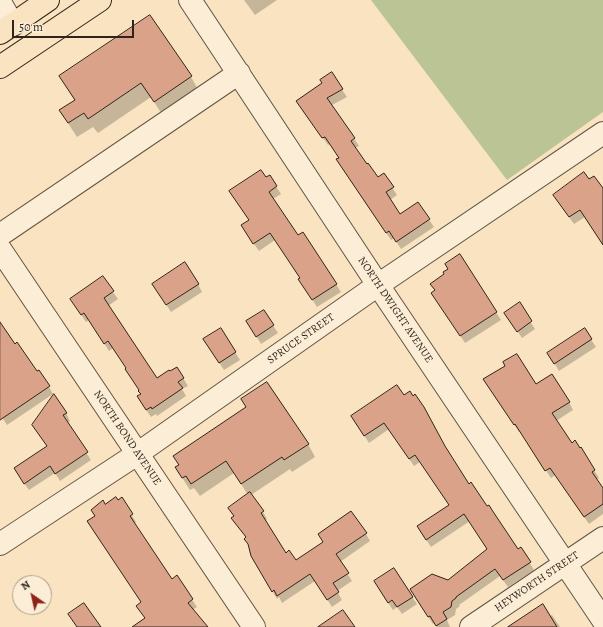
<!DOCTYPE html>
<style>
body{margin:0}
#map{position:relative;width:603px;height:627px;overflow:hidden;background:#f9e3c0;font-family:Alegreya,serif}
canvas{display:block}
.north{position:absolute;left:12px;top:575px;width:40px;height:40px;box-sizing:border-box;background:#fbedd6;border:1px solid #aa9d8b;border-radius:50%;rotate:326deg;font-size:11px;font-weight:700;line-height:16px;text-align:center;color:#30241a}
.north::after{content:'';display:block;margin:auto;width:14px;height:18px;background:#8f2418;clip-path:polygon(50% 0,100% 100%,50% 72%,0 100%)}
.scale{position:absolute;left:12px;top:20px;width:122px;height:18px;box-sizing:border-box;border:2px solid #30241a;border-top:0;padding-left:5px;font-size:12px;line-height:14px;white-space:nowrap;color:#30241a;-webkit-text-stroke:3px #fbedd6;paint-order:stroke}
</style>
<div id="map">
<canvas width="603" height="627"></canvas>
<div class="north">N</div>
<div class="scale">50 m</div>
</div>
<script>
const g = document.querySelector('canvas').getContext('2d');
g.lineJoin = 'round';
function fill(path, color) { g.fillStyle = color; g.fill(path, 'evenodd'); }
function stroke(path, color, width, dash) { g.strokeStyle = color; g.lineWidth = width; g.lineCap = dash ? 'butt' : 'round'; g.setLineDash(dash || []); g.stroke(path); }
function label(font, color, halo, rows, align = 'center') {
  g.font = font + ' Alegreya,serif'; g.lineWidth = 3; g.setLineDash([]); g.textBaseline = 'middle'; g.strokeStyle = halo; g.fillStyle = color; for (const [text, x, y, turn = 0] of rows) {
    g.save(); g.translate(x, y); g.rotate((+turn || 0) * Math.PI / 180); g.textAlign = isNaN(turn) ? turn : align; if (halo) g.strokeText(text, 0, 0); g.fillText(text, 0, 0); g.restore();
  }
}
fill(new Path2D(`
 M371,0H603V112L507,180Z`), '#bac495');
fill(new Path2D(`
 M244,0H277L255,15Z
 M331,73L347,97L332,105L359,146L355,148L378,179L384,175L397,195L390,200L400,215L418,203L434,227L401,249L394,238L391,240L342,167L340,158L330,144L328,145L302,109Z
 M60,76L191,77L199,91L163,116L151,97L98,133L93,127L77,137L60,111L75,101Z
 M269,176L281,194L273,199L298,237L336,284L341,292L317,307L304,286L300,278L275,240L259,251L246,233L250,220L266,178Z
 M589,180L603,190V244L585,217L574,224L559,203Z
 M460,256L501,320L465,343L437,300L436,291L449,269Z
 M102,277L118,299L108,306L157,379L183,378L188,386L182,389L186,396L157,416L156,414L151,417L142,404V394L127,368L113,348L109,351L89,320L86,322L76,307Z
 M198,284L202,292L171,312L158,292Z
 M519,304L535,329L522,338L510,320Z
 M263,311L278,333L261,344L252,329Z
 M0,324L14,345L49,387L53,394L7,425L0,414Z
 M585,330L596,347L559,371L553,361Z
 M204,340L235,352L240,360L224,370Z
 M397,386L446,450L469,485L518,551L521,549L534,570L508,587L500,576L459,605L460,606L456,609L455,615L447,620L450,627H437L435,623L433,624L415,597L448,581L488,550L470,521L431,547L422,534L450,505L420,462L414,466L389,429L369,443L357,424Z
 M536,386L569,402L573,410L556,421L571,444L580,448L599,478L596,480L603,490V514L589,524L555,475L551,478L520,431L519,432L489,387Z
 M66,413L70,421L67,423L91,460L60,481L55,473L29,490L19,476L48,446L33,425Z
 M308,444L315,457L292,472L290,469L251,495L263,512L267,519L265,521L286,554L296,561L366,534L370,541L340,562L352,581L337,591L342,600L332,607L315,581L282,603L279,597L277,599L256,564L247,538L237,525L234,517L229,508L248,495L234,473L200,496L194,488L190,490L176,468Z
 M122,499L136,522L134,524L172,580L177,577L197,607L192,610L207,627H133L146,619L142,603L96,517L105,506Z
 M379,589L412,597L417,604L402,614L397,607L393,610Z
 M552,615L560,627H510L549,616Z`), '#0003');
const building = new Path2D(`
 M150,15L192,76L154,102L141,83L88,119L84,113L68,123L59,110L75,100L59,76Z
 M332,72L343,89L327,98L355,138L351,141L367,164L368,163L378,177L384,173L394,187L386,192L400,214L418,202L430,219L396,242L389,231L386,233L336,159L339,158L325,137L322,138L296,101L322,83L320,80Z
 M261,170L266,177L270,175L277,186L269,192L298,235L303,232L337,284L312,300L298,279L300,278L270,233L253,244L241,225L249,220L229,191Z
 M584,172L589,179L594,176L603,188V245L580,210L569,217L553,195Z
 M460,254L497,312L460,336L431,293L435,290L430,284L444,274L443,272L448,269L445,264Z
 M185,262L199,284L166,305L152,284Z
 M103,276L114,291L104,298L157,378L169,370L170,371L177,367L184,378L178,382L183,388L152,409L151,407L146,410L137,396L141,394L138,391L139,390L125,369L126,368L108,341L104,344L84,313L81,315L70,299Z
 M520,302L532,321L517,332L504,313Z
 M264,310L274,325L256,337L246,321Z
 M0,322L15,344L17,342L37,371L39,370L50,386L0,420Z
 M221,328L236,352L219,363L203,339Z
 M585,328L592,339L554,364L547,353Z
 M517,354L536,384L552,374L570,402L552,413L572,443L575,440L580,448L581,447L595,470L592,472L603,488V504L584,517L550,468L545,471L515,424L514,425L483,379L505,366L503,362Z
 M267,382L309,444L284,460L282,457L241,484L226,461L191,484L186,476L182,478L175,467L179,465L173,456L246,407L241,399Z
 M397,385L404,395L410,391L413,396L415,394L424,407L445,446L469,484L471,482L487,506L489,505L492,510L518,549L521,547L531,562L503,580L495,569L456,597V598L452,601L451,607L443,612L447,619L436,626L430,616L428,617L410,589L432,574L448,580L487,549L464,514L426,540L417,526L449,505L415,455L409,459L384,423L364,436L351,416Z
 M54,394L67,413L63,415L88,452L55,474L50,466L24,484L14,468L47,446L32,425Z
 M250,492L264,511L261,513L286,553L289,550L296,560L323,542L318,534L351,511L367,533L336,554L349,573L333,583L339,592L327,600L310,574L277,596L274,590L272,592L251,556L248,544L244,539L246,537L231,518L234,516L228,508Z
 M116,497L118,500L122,497L133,514L130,516L172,579L177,575L193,599L188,603L208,627H132L145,618L136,606L141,602L87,521L95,516L91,510L103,500L105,504Z
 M394,568L413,597L397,607L392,600L388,603L374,581Z
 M84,603L101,627H77L68,614Z
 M543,604L557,627H508Z
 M343,610L355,627H318Z`);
fill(building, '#dba28a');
stroke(building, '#30241a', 1);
const minor = new Path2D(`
 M190,0L378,285L603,620
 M0,2L13,25
 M0,235L239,73
 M0,249L254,627
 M0,544L137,454L378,285L603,133
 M471,627L603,538`);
const major = new Path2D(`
 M0,33L48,0
 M0,67L100,0`);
stroke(minor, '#625444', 24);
stroke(major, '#30241a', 24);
stroke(minor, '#fbedd6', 22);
stroke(major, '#f9e3c0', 22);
label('11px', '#30241a', '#fbedd6', [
 ["NORTH DWIGHT AVENUE",395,310,56],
 ["SPRUCE STREET",301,339,-35],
 ["NORTH BOND AVENUE",127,438,56],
 ["HEYWORTH STREET",537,582,-34]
]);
</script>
